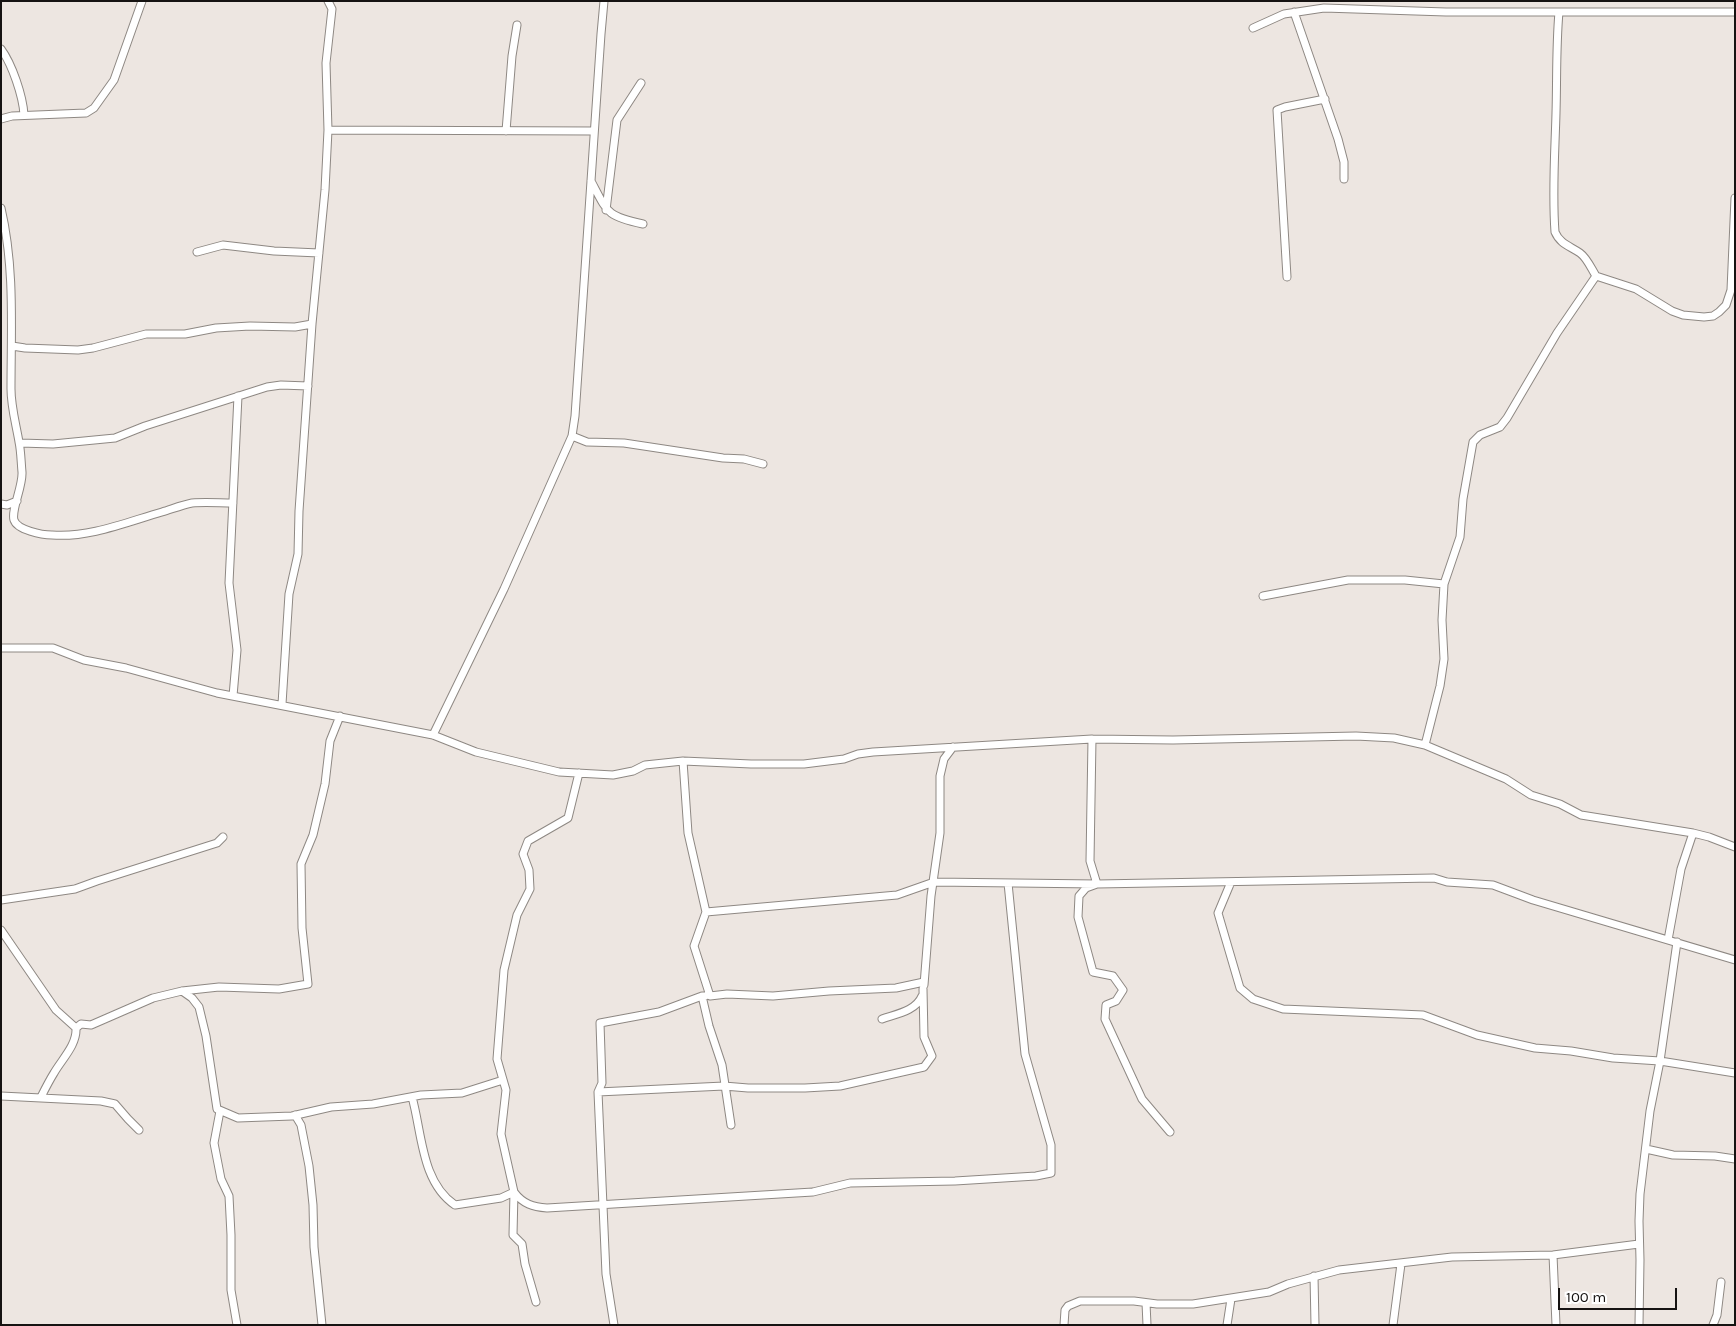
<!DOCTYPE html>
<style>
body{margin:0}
#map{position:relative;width:1736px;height:1326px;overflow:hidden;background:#ede6e1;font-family:Karla,sans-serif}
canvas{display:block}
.frame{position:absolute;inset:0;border:2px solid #161312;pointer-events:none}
.scale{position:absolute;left:1558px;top:1288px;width:119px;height:22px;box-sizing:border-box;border:2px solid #161312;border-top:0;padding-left:6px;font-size:15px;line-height:18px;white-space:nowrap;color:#161312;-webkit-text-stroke:4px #fff;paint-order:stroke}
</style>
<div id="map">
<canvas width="1736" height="1326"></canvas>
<div class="frame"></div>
<div class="scale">100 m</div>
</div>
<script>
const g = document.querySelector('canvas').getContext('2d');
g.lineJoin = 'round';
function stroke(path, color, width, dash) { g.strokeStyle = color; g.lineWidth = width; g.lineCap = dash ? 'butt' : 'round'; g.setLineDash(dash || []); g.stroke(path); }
const minor = new Path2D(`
 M1294,12L1338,139L1344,162V179
 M1735,12H1559C1556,46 1557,79 1556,113C1555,152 1552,192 1555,232C1560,244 1570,246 1580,253C1587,258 1591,268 1596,276L1636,289L1672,311L1683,315L1704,317L1713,316L1719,312L1726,305L1731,290L1735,198
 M1253,28L1284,14L1324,8L1446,12H1559
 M1,49C12,64 23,96 24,115
 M1,119L12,116L86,113L94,108L114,80L142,1
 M328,130L326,63L332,9L328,1
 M506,131L512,56L517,25
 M591,181C608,213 606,216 643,224
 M1,208C15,268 11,329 11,389C11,407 16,424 19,442C21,451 21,462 22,472C23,486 11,510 14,520C17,530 42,535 52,535C89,538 127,522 162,512C172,509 182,505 192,503C205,502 220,503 233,503
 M606,210L617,120L641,83
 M197,252L223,245L274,251L319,253
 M1596,276L1557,333L1507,418L1500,427L1480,435L1473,442L1463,499L1460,537L1444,584L1442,620L1444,659L1440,686L1425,745L1506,779L1531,795L1560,804L1581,815L1693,833L1709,837L1735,847
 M1287,277L1277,110L1285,107L1325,99
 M12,346L25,348L78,350L93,348L146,334H185L216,328L250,326L295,327L312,324
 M572,436L587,442L624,443L723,458L744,459L763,464
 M20,443L53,444L115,438L145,426L267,387L281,385L308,386
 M1,504L7,505L17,501
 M1263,596L1348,580H1405L1444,584
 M1,648H53L84,660L126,668L217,693L433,735L476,752L559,772L613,775L633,771L645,765L683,761L751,764H804L844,759L858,754L873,752L1092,739L1173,740L1356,736L1394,738L1425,745
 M233,696L237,650L229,583L238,396
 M282,704L289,594L298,554L299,511L312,324L325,190L328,130L594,131
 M433,735L504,589L572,436L575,416L601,34L604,1
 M1092,739L1090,861L1097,884L1086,888L1079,896L1078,917L1093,972L1113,976L1123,990L1116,1001L1106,1005L1105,1019L1142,1099L1170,1132
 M683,761L688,833L706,912L897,895L934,882L1097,884L1434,878L1447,882L1493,885L1533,900L1735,960
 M1231,882L1218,913L1240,988L1253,999L1283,1009L1423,1015L1477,1035L1535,1048L1571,1051L1613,1058L1660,1061L1735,1073
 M1,900L75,889L97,881L217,843L223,837
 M706,912L694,946L710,996L727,994L773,996L829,991L896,988L924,982
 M1,930L56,1010L76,1028
 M1668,940L1681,869L1693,833
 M924,985L931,896L940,833V776L944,759L953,747
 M182,991L192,998L199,1007L206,1036L217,1109L238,1118L292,1116L331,1107L373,1104L421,1095L462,1093L503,1080
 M705,996H702L709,1026L722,1065L731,1125
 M882,1019C896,1014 916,1011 922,996
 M598,1092L724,1086L748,1088H805L840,1086L924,1067L932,1056L924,1037L923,989
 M1,1096L101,1101L115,1104L128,1119L139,1130
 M41,1097C45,1089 49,1081 54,1073C62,1059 77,1045 76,1028L81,1024L91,1025L153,998L182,991L219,987L279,989L308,984L302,928L301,864L313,835L325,784L330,741L340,716
 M412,1097C422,1132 421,1182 455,1205L501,1198L514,1192C523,1204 533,1207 547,1208L813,1192L850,1183L955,1181L1036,1176L1051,1173V1145L1025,1054L1008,883
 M220,1111L214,1143L221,1179L229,1196L231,1235V1290L237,1325
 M295,1115L301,1125L309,1166L313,1205L314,1247L322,1325
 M1646,1149L1673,1155L1715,1156L1735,1159
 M1553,1255L1556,1325
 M1314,1276L1315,1325
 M536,1302L525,1264L522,1244L513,1235L514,1192L501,1134L506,1090L497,1059L504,970L517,915L530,889L529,870L523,854L528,841L568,818L579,773
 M1146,1303L1147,1325
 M614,1325L606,1274L598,1092L602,1083L600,1023L659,1012L702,996
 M1064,1325L1065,1310L1068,1306L1080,1301H1134L1157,1304H1193L1269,1292L1288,1284L1339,1270L1452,1257L1553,1255L1639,1244
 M1227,1325L1231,1299
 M1393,1325L1401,1264
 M1639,1325L1640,1260L1639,1221L1640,1194L1650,1111L1660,1061L1677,942
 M1713,1325L1717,1315L1721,1282`);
stroke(minor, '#8e8883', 9);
stroke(minor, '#fff', 7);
</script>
